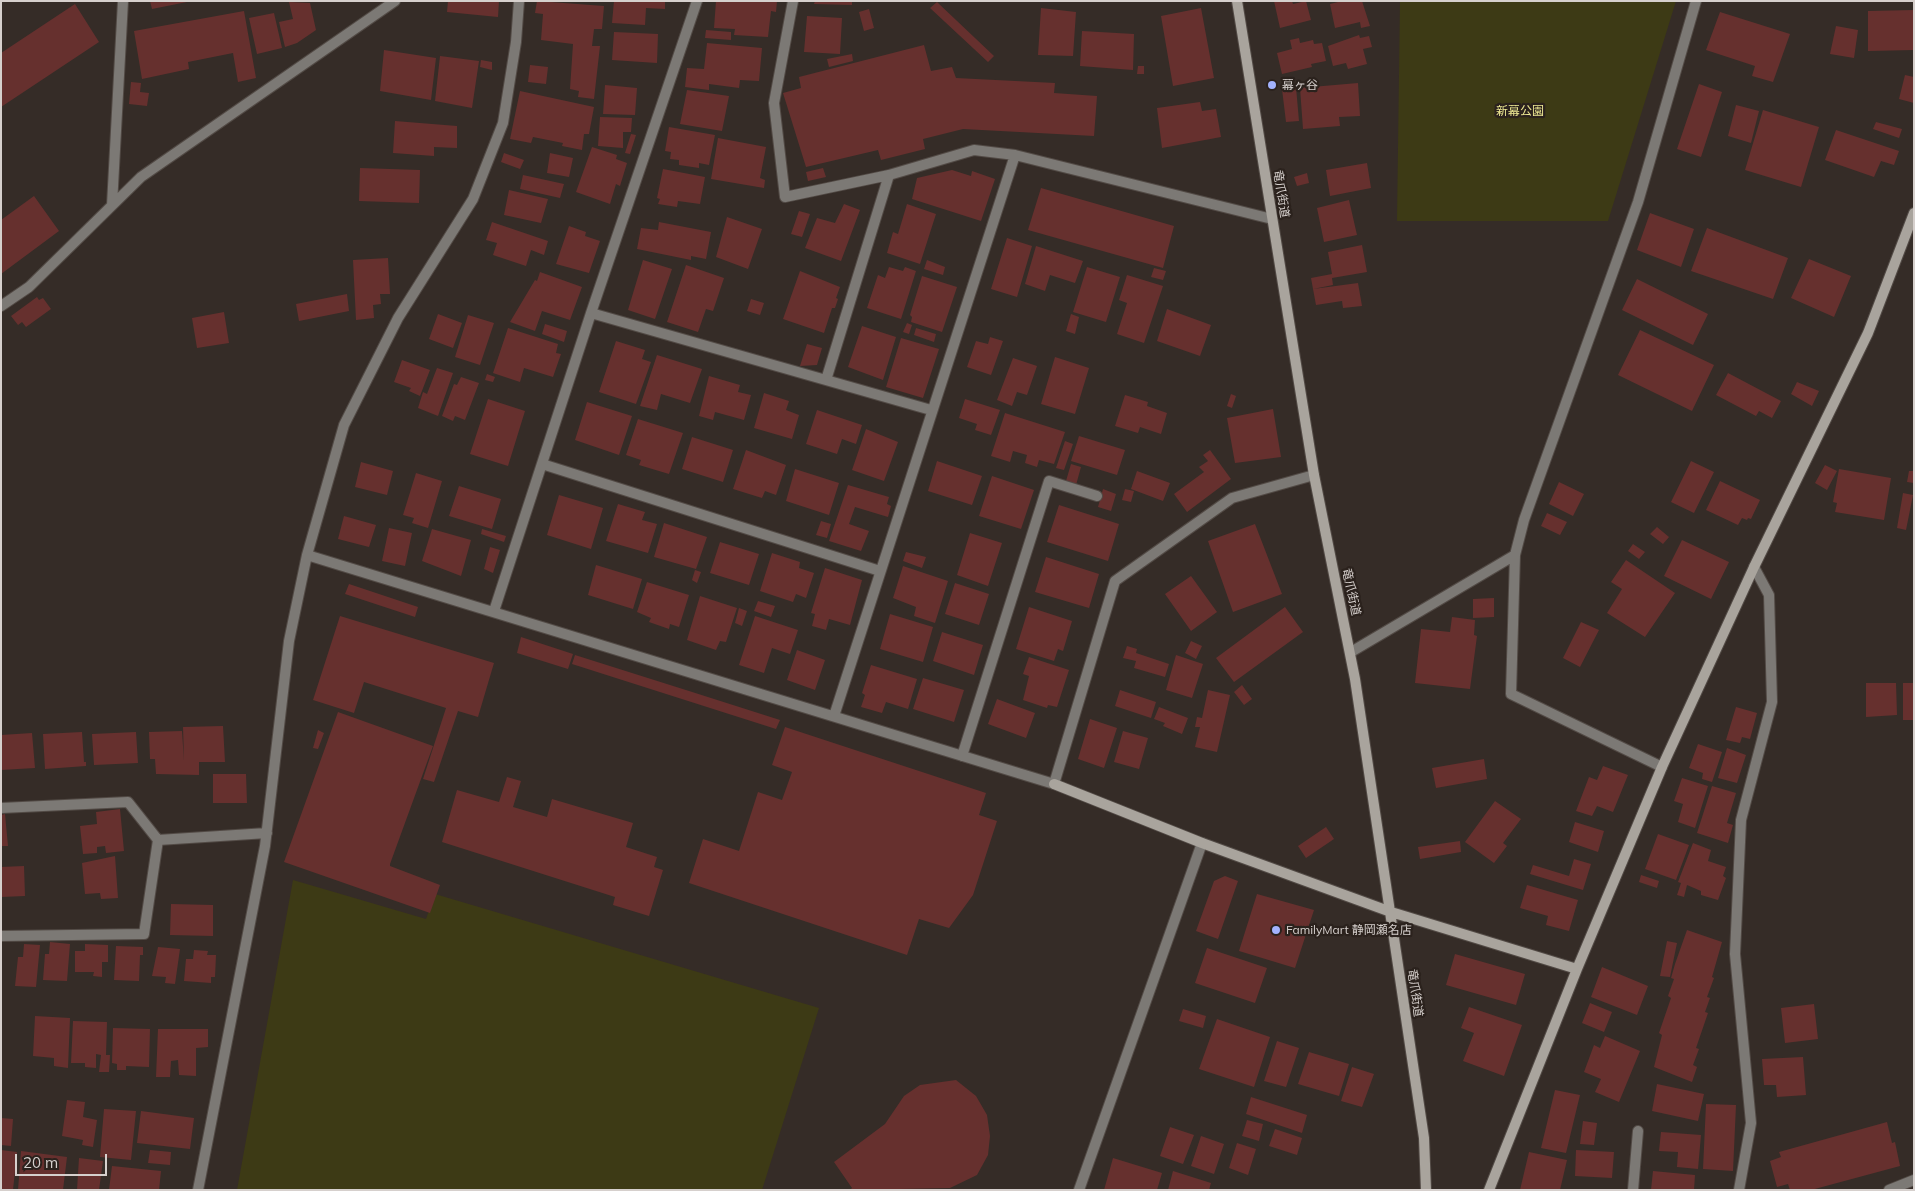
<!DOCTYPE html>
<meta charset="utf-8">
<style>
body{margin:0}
#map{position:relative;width:1915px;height:1191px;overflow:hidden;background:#352c27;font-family:Mulish,sans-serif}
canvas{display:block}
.frame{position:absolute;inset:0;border:2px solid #d6d0cd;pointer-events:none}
.scale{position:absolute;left:15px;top:1154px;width:92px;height:22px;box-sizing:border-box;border:2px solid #d6d0cd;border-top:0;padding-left:6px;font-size:15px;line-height:18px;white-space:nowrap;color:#d6d0cd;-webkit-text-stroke:4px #2b221d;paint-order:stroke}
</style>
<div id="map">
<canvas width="1915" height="1191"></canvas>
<div class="frame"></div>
<div class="scale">20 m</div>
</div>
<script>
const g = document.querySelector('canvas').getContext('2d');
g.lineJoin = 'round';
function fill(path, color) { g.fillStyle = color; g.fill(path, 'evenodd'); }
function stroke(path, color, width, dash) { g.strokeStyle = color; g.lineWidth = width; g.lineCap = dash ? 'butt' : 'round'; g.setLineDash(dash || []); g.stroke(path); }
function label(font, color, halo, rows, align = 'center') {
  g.font = font + ' Mulish,"Noto Sans JP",sans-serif'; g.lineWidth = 4.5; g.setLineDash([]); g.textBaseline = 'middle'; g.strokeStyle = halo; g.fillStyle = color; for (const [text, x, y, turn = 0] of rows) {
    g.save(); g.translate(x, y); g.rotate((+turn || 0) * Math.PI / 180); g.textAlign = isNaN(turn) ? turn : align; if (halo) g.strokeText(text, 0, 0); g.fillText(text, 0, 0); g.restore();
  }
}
fill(new Path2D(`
 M1400,1H1676L1608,221H1397Z
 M293,880L426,919L435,894L819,1008L762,1190H237Z`), '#3d3a15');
fill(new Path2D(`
 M150,1H187V2L152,9Z
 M448,1H499L498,17L447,12Z
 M537,1L604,6L602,29H594L592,46H600L594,99L578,97L579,91L570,89L573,44L541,40L543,14L535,13Z
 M614,1H665V9L646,8L645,25L612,23Z
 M716,1H777L776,12L771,11L768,37L734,35L735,29L714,28Z
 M815,1H852V5L814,4Z
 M1274,1H1292L1293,4L1306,1L1311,20L1280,28Z
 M1342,1H1362L1370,26L1361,28L1360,22L1335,28L1330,4Z
 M289,2L310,3L316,30L297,43L285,47L279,22L293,19Z
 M937,2L994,56L988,62L930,8Z
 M75,4L99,42L1,107V53Z
 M1041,8L1076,12L1073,56L1038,55Z
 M1201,8L1214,78L1173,86L1161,16Z
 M869,9L874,28L864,31L859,12Z
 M1914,10V50L1868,51V11Z
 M244,11L256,78L238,82L233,53L188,62L189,69L142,79L134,31Z
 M1720,12L1790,34L1773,82L1752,76L1755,66L1706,50Z
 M274,13L282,48L257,54L249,18Z
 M807,16L842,18L840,54L804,52Z
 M1836,26L1858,30L1854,58L1830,54Z
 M706,30L731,32V40L705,38Z
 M1082,31L1134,34L1133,70L1080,66Z
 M614,32L658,34L657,63L612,60Z
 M1359,35L1360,38L1369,36L1372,47L1363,49L1367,64L1348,69L1346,63L1333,66L1328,46Z
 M1299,38L1300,43L1313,40L1314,44L1322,43L1326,61L1311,64L1312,67L1282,74L1277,53L1292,49L1290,40Z
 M707,43L762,48L759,81L740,80L739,88L709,84V90L685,87L687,68L704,69Z
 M924,45L931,71L952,67L956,78L1055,83L1054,93L1097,96L1094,136L963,129L923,139L925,149L881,160L878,150L806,167L783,93L801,88L799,77Z
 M384,50L436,58L431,100L380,91Z
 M852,54L853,61L829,67L827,59Z
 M440,56L479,61L472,108L435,101Z
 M481,60L492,62V70L480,67Z
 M530,65L548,67L546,84L528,82Z
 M1138,66H1144V74H1137Z
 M1905,75L1914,77V103L1899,99Z
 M131,82L141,83L140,92L149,93L147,106L129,104Z
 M1358,83L1360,116L1339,117L1340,126L1303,129L1300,88Z
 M1699,84L1722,92L1701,157L1677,149Z
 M605,85L637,88L635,115L603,114Z
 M1296,87L1299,121L1286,122L1282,89Z
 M687,90L729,96L722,131L680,124Z
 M520,91L594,107L589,134H584L582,150L562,146L563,143L533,137L531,143L510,139Z
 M1200,102L1202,111L1216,109L1221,137L1162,148L1157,108Z
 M1736,105L1759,111L1751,143L1728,136Z
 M1763,110L1819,127L1801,187L1745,170Z
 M600,117L632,118L631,132H623V148L598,146Z
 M395,121L457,126V148L434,147V156L393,153Z
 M1876,122L1902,129L1899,138L1873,129Z
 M669,127L715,135L709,165L699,163V168L679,165V160L670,159L671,152L665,151Z
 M1836,130L1899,151L1894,165L1881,161L1874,177L1825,160Z
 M631,134L636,135L630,154L625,153Z
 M718,138L766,147L760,178L765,180L764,188L711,179Z
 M592,147L617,155L616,159L627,163L620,186L616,184L610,204L576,192Z
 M504,153L524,160L520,169L501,162Z
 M550,153L573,158L569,177L547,173Z
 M1367,163L1371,188L1330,196L1326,170Z
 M360,168L420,170L419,203L359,201Z
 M823,168L826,177L808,181L806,172Z
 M663,169L705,177L700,204L678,201L677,207L658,204L660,199L657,198Z
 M952,170L971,176L972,171L995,179L981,221L912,199L917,178Z
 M1307,173L1309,183L1297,186L1294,177Z
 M523,175L564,184L560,198L520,189Z
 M1041,188L1174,226L1163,268L1028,230Z
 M509,190L548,199L541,223L504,215Z
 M34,196L59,231L1,274V220Z
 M1349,200L1357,235L1324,242L1317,208Z
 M844,204L860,210L841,261L805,248L817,218L835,223Z
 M907,204L936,214L920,264L887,253L893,232L898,234Z
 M799,211L810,214L802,237L791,234Z
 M1650,213L1694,229L1681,267L1637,250Z
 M727,217L762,229L748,269L716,257Z
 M492,222L548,241L544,255L531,250L526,266L493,255L497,243L486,240Z
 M659,222L711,232L706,259L691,256V260L637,249L641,228L658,230Z
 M569,226L586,232L585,236L600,241L589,273L556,264Z
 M1707,228L1788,258L1773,299L1691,271Z
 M1007,238L1032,246L1017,297L991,289Z
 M1362,245L1367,272L1332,278L1333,285L1313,289L1311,278L1332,274L1328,252Z
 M1036,246L1083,261L1075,283L1050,275L1045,291L1025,284Z
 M388,258L390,294H380L381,304L373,305L374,318L356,320L353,260Z
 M1809,259L1851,276L1834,317L1791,298Z
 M643,260L672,269L655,319L628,310Z
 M927,260L945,267L943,275L924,269Z
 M686,265L724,278L713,311L706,309L698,332L667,322Z
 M889,267L903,271L905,267L916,271L901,319L867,308L878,275L885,278Z
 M1087,267L1120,277L1106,322L1073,312Z
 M1154,268L1166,271L1163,280L1151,277Z
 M800,271L840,287L836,298L838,299L835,308H832L824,333L783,319Z
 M540,272L582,287L570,320L542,311L535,331L510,322L535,280L537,281Z
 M1127,275L1163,286L1144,343L1117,334L1127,303L1119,300Z
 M922,276L957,287L942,332L911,322L912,317L910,315Z
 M1637,279L1708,314L1693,345L1622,310Z
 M1358,283L1362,306L1343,308L1342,301L1316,305L1313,289Z
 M347,294L349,311L299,321L296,304Z
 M37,297L39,300L43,298L51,309L26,327L22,322L18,325L11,316Z
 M751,299L764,303L760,315L747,311Z
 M1167,309L1211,325L1200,356L1157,341Z
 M224,312L229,343L197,348L192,318Z
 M438,314L462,323L453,348L429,339Z
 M1071,314L1079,317L1075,334L1066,331Z
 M468,315L494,323L480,365L455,357Z
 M907,323L912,325L909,334L903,332Z
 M545,324L567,331L564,342L542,334Z
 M862,326L896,337L883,380L848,367Z
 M508,328L558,344L556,353L561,354L553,377L524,368L520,382L493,373Z
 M916,328L936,334L934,342L914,335Z
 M1640,330L1714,365L1692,411L1618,375Z
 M990,337L1003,341L991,375L967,367L976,341L988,344Z
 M901,338L939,349L923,398L886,387Z
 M616,341L645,350L642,359L651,362L636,404L599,392Z
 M807,344L822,348L817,365L800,366Z
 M657,355L702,369L690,403L661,394L657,410L640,406Z
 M1055,357L1089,368L1075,414L1041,404Z
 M1013,358L1037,366L1027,395L1017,392L1012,406L997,400Z
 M402,360L430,370L420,396L409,391L411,388L394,382Z
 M437,368L453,373L438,416L418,408L423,392L427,394Z
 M1728,373L1781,401L1772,418L1759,411L1756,416L1716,395Z
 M487,374L495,377L493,382L485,380Z
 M709,376L740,385L738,392L751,395L744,420L715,412L713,420L699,416Z
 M461,377L479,383L465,420L455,416L453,421L442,416L454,384L457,385Z
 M1797,382L1819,391L1812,406L1791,394Z
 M764,393L789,401L786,410L799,415L792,439L754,428Z
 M1231,394L1236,396L1232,408L1227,406Z
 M1125,395L1148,402L1147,406L1167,413L1161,434L1140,427L1138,433L1115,426Z
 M488,399L525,411L508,466L470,454Z
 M965,399L1000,410L991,435L975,430L977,424L959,418Z
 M587,402L632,416L619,455L575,440Z
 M1273,409L1281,457L1235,463L1227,418Z
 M817,410L862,425L856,444L842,439L837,454L806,444Z
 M1005,413L1065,432L1054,464L1039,460L1037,467L1025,463L1027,455L1013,451L1010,462L991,456Z
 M638,419L683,433L669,474L639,465L641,460L626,455Z
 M866,429L898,442L884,481L852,470Z
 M1079,436L1125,450L1117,475L1071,461Z
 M692,437L733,450L723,482L682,469Z
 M1065,441L1073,444L1064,470L1056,468Z
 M746,450L786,465L776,495L765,491L762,498L733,489Z
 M1210,450L1231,479L1187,512L1174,494L1204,472L1199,467L1208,461L1203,455Z
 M937,461L982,476L972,505L928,491Z
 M1691,461L1714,472L1694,513L1671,502Z
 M361,462L393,471L387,495L355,487Z
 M1071,464L1081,467L1076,485L1066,481Z
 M1825,465L1837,471L1827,490L1815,483Z
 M795,469L839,483L829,515L786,501Z
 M1839,469L1891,478L1884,520L1835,512L1837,503L1833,502Z
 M1137,471L1170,483L1163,501L1131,489Z
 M1909,471H1914V483L1907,482Z
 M416,473L442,481L428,528L412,523L414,518L403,515Z
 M992,476L1034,490L1021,529L979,516Z
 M1720,481L1760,500L1751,519L1748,518L1747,520L1742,518L1738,525L1706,510Z
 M1559,482L1584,494L1573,516L1549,504Z
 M848,485L889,497L887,504L891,506L888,517L855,507L849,524L869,531L861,551L829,541Z
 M459,486L501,499L492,529L449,516Z
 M1103,489L1116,494L1111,511L1098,507Z
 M1125,489L1134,491L1131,502L1122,500Z
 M1903,493L1913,495L1906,530L1897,528Z
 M559,495L603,508L591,549L547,535Z
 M618,504L645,512L642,520L657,524L648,553L606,541Z
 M1059,505L1119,524L1108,561L1047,542Z
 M1547,513L1567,522L1560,535L1541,526Z
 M344,516L376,525L369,547L338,539Z
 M821,521L831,524L827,538L816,535Z
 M664,523L707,537L696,569L654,557Z
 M1255,524L1282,594L1233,612L1208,541Z
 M1657,527L1669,537L1663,544L1650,534Z
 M389,528L412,533L405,566L382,561Z
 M432,529L471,540L461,576L422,561Z
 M482,529L506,536L504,542L481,534Z
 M970,533L1002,543L988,586L957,575Z
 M1682,540L1729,562L1711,599L1664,576Z
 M720,542L759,554L749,585L710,573Z
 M1633,544L1645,552L1639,559L1628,551Z
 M490,547L500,550L493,573L484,569Z
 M906,552L926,557L922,568L903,561Z
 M772,553L800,562L799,568L814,573L806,598L796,594L793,602L760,591Z
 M1046,557L1099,574L1089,608L1035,592Z
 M1626,560L1675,593L1645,637L1607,613L1622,589L1611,582Z
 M596,565L642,579L633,609L588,595Z
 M903,566L948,581L935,623L914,616L916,607L893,598Z
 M825,568L862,580L850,625L829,619L826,630L812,626L815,614L811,613Z
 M695,570L701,572L697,583L692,580Z
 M1191,576L1217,612L1191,631L1165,594Z
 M647,582L689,595L679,627L670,624L669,629L649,622L651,618L637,612Z
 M955,583L989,594L979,625L945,614Z
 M349,584L418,607L415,617L345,594Z
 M700,596L737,608L726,642L720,641L716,650L687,640Z
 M1494,598V617L1473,618V599Z
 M758,601L775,606L771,617L754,611Z
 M1029,607L1072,621L1063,651L1058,649L1054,661L1016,649Z
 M1285,607L1303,632L1234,682L1216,658Z
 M739,608L747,611L742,626L735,623Z
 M890,614L933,627L923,662L880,649Z
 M340,616L494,663L478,717L458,711L434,782L423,779L446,708L364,682L354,713L313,700Z
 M755,616L798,630L790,654L772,648L764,673L739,665Z
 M1452,617L1475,620L1474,635L1477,636L1470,689L1415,683L1421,629L1450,632Z
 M1581,622L1599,630L1580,667L1563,658Z
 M942,632L983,645L974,675L933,661Z
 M521,637L573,654L568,669L517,653Z
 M1191,641L1202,646L1196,659L1185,653Z
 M1127,646L1137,649L1136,653L1169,664L1165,677L1134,668L1136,661L1123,658Z
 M797,650L825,660L815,690L787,680Z
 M575,655L689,691L780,720L776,729L572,664Z
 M1176,655L1203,664L1192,698L1166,690Z
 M1029,657L1069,670L1057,707L1048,705L1047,708L1023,700L1029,676L1023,674Z
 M871,665L917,679L908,709L886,702L882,713L861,707L865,695L862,693Z
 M923,678L964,690L954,722L913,709Z
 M1866,683H1896L1897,715L1866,717Z
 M1903,683H1914V720H1903Z
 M1242,685L1252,699L1244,705L1234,692Z
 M1120,690L1156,702L1151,718L1115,706Z
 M1208,690L1230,695L1217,752L1195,747L1200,727H1195L1197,717L1202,718Z
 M997,699L1035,713L1026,738L988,724Z
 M1159,707L1188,718L1182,734L1163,726L1165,723L1154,719Z
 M1736,707L1757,713L1750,739L1742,737L1740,743L1726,740Z
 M338,712L433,746L390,864V866L440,885L430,913L284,862Z
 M1090,719L1117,728L1104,768L1078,759Z
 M223,726L225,762H199V775L156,774L155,759H150L149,732L182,731L184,761L183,727Z
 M785,727L986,793L979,815L997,821L973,895L949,928L919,919L907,955L689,883L703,839L739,851L758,792L782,800L792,772L772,765Z
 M318,730L324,733L318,749L313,748Z
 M1123,731L1148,738L1139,769L1114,762Z
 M82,732L84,762H86V766L45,769L43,734Z
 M136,732L138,763L94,765L92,734Z
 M32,733L35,768L1,770V735Z
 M1698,744L1722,752L1712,782L1702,779L1703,773L1689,768Z
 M1727,748L1746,755L1737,783L1718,778Z
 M1484,759L1487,779L1436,788L1432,768Z
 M1603,766L1628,775L1613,812L1597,806L1592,816L1576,811L1589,777L1597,780Z
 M213,774H246L247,803H213Z
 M507,777L521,781L513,807L547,817L552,799L633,823L626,847L657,857L654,867L663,870L649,916L613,905L615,897L442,842L457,790L499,802Z
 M1682,778L1708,786L1695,828L1678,822L1683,804L1674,801Z
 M1712,786L1736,793L1727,823L1733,825L1728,843L1697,833Z
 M1495,801L1521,819L1503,843L1507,846L1494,863L1465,842Z
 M120,809L124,851L106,853L105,846L97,847V853L83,854L80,826L97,824L96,812Z
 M5,814L8,846H1V815Z
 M1575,822L1604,831L1598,852L1569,842Z
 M1326,827L1334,839L1306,858L1298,846Z
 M1658,834L1689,845L1676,880L1645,869Z
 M1460,841L1461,852L1420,859L1418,847Z
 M1693,843L1711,850L1708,861L1726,867L1723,876L1726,878L1718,900L1701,895V891L1687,885L1684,897L1677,895L1681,883L1678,882Z
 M115,856L118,898L101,899L100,893L85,894L82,863Z
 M1574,859L1591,864L1583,890L1530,874L1533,865L1569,876Z
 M24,866L25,896L1,897V867Z
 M1641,875L1659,881L1657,888L1639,882Z
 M1225,876L1238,881L1218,939L1196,931L1214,881Z
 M1527,885L1578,900L1569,931L1546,925L1548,916L1520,908Z
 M1257,894L1314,910L1295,968L1239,951Z
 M171,904L213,905V936L170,935Z
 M1687,930L1722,942L1712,977L1714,978L1707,997L1710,998L1705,1012L1708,1013L1696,1048L1699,1049L1693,1065L1697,1067L1692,1082L1654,1067L1662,1035L1659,1033L1671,998L1668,996L1674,979L1671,978L1675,964Z
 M1667,941L1677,943L1670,977L1660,976Z
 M50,942L70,944L67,981L43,980L45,954H49Z
 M24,944L40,945L36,987L15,986L18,957H23Z
 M85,944L108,945V962H102V977L93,976L94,972H75V951H85Z
 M116,946L143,947V955H140L139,981L114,980Z
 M158,947L180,949L175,984L165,983L166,977L152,976Z
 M1207,948L1267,968L1255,1003L1195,983Z
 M194,950L208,951L207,955H216L215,977H211V983L184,981L186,959H193Z
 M1455,954L1525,974L1516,1005L1446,985Z
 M1602,967L1648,986L1637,1015L1591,997Z
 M1590,1003L1612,1012L1604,1032L1582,1023Z
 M1814,1004L1818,1039L1785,1043L1781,1008Z
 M1469,1007L1522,1025L1504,1076L1463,1061L1474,1033L1461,1028Z
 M1183,1009L1206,1016L1203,1028L1179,1021Z
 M35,1016L70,1018L68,1068L54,1066V1058L33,1056Z
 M1217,1019L1270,1037L1254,1087L1199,1069Z
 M73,1021L107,1022L106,1055H110L109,1072H99L101,1055L96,1054V1068L85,1067V1063H71Z
 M113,1028L150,1029L149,1067L126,1066V1070H117V1064L112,1063Z
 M158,1029H208V1047L196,1048V1076L179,1075L178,1060L171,1061L170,1077H156Z
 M1605,1036L1640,1051L1619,1102L1595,1092L1601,1079L1584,1072L1594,1045L1600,1048Z
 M1277,1041L1299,1048L1286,1087L1264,1081Z
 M1309,1052L1349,1064L1339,1096L1298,1084Z
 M1803,1057L1806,1095L1777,1097L1776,1085H1764L1762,1059Z
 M1352,1067L1374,1074L1362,1107L1341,1101Z
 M956,1080L976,1096L987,1115L990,1136L988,1155L977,1175L950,1188L850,1190L852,1188L834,1162L885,1124L904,1096L920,1085Z
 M1657,1084L1704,1094L1698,1121L1652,1111Z
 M1555,1090L1580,1095L1566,1153L1541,1148Z
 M1251,1097L1307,1115L1302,1133L1246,1114Z
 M67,1100L85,1102L83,1117L97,1120L93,1147L82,1145L83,1140L62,1136Z
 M1706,1104L1736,1105L1733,1171L1703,1169Z
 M104,1109L136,1111L131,1160L100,1157Z
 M141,1111L194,1118L190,1149L137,1143Z
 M1,1118L13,1119L11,1146L1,1145Z
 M1247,1120L1263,1124L1259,1141L1242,1136Z
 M1583,1121L1597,1123L1594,1145L1580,1144Z
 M1887,1122L1892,1143L1895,1142L1900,1166L1811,1190H1790L1788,1184L1777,1187L1770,1161L1781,1157L1779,1152Z
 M1170,1127L1194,1135L1183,1164L1160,1156Z
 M1275,1129L1302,1138L1297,1155L1269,1146Z
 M1661,1132L1701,1135L1698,1169L1677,1167L1678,1152L1659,1151Z
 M1201,1136L1224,1144L1214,1174L1191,1166Z
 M1237,1143L1256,1149L1248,1175L1229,1168Z
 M1,1150L17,1152L13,1190H1Z
 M150,1150L171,1152L170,1165L148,1163Z
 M1576,1150L1614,1152L1612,1178L1575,1176Z
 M21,1151L67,1157L63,1190H18Z
 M1529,1152L1567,1160L1560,1190H1520Z
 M79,1158L103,1161L99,1190H77Z
 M1113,1158L1162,1173L1157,1190H1104Z
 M112,1166L161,1171L159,1190H109Z
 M1173,1171L1211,1183L1209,1190H1168Z
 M1653,1171L1695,1175L1694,1190H1651Z`), '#66302e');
const street = new Path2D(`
 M793,1L774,103L785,197L889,175L974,150L1015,155
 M112,205L123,1
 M1,306L29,287L141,177L395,1
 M591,313L931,410
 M826,380L889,175
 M542,464L880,571
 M307,555L1054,784L1115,581L1232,498L1314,475
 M494,611L591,313L697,1
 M1351,652L1515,555
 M834,716L1015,155L1272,219
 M962,756L1049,481L1097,496
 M1662,767L1511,694L1515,555L1524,520L1638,202L1696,1
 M1,808L128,802L158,840
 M1,936L144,934L158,840L267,833
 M198,1190L265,846L289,641L307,555L344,425L398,318L473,199L503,123L516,42L519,1
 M1079,1190L1202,843
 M1633,1190L1638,1131
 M1739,1190L1751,1123L1735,954L1741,820L1772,702L1769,595L1754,567
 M1889,1190L1914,1180`);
const secondary = new Path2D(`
 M1237,1L1314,475L1355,679L1424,1138L1426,1190
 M1054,784L1202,843L1391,912L1577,969
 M1489,1190L1577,969L1662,767L1754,567L1868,333L1914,213`);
stroke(street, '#524a45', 12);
stroke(secondary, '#524a45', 12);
stroke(street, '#7c7975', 10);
stroke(secondary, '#a9a49d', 10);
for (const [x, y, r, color] of [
 [1272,85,5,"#a3b2fd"],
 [1276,930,5,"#a3b2fd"]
]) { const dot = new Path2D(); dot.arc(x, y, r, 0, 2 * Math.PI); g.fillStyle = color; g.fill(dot); stroke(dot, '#2b221d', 2); }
label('12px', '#d6d0cd', '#2b221d', [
 ["幕ヶ谷",1282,85],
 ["FamilyMart 静岡瀬名店",1286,930]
], 'left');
label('12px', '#eee893', '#2b221d', [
 ["新幕公園",1520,111]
]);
label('12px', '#d6d0cd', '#2b221d', [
 ["竜爪街道",1281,194,81],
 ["竜爪街道",1351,592,78],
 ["竜爪街道",1415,993,82]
]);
</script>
